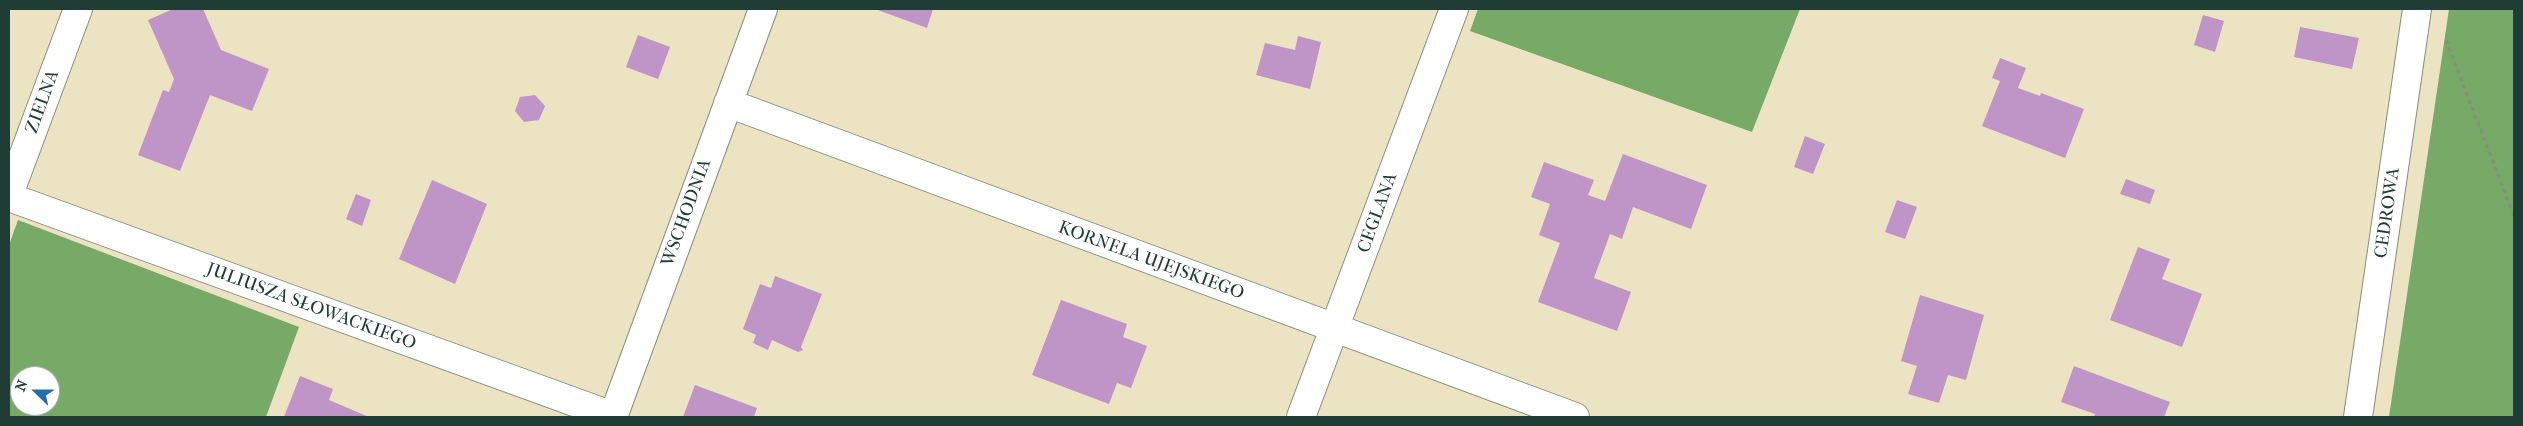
<!DOCTYPE html>
<meta charset="utf-8">
<style>
body{margin:0}
#map{position:relative;width:2523px;height:426px;overflow:hidden;background:#ece3c3;font-family:"IM FELL French Canon",serif}
canvas{display:block}
.frame{position:absolute;inset:0;border:10px solid #1f3d34;pointer-events:none}
.north{position:absolute;left:10px;top:366px;width:50px;height:50px;box-sizing:border-box;background:#fff;border:1px solid #a5b1ae;border-radius:50%;rotate:292deg;font-size:14px;font-weight:700;line-height:20px;text-align:center;color:#1f3d34}
.north::after{content:'';display:block;margin:auto;width:18px;height:22px;background:#1f6fb2;clip-path:polygon(50% 0,100% 100%,50% 72%,0 100%)}
</style>
<div id="map">
<canvas width="2523" height="426"></canvas>
<div class="frame"></div>
<div class="north">N</div>
</div>
<script>
const g = document.querySelector('canvas').getContext('2d');
g.lineJoin = 'round';
function fill(path, color) { g.fillStyle = color; g.fill(path, 'evenodd'); }
function stroke(path, color, width, dash) { g.strokeStyle = color; g.lineWidth = width; g.lineCap = dash ? 'butt' : 'round'; g.setLineDash(dash || []); g.stroke(path); }
function label(font, color, halo, rows, align = 'center') {
  g.font = font + ' "IM FELL French Canon",serif'; g.lineWidth = 4.5; g.setLineDash([]); g.textBaseline = 'middle'; g.strokeStyle = halo; g.fillStyle = color; for (const [text, x, y, turn = 0] of rows) {
    g.save(); g.translate(x, y); g.rotate((+turn || 0) * Math.PI / 180); g.textAlign = isNaN(turn) ? turn : align; if (halo) g.strokeText(text, 0, 0); g.fillText(text, 0, 0); g.restore();
  }
}
fill(new Path2D(`
 M1478,9H1800L1752,132L1470,31Z
 M2449,9H2514V417H2389Z
 M18,220L299,327L266,417H9V245ZM20,376H50V406H20Z`), '#76aa66');
fill(new Path2D(`
 M173,9H203L221,50L269,69L252,111L210,95L180,171L138,155L163,90L169,92L174,79L148,20Z
 M875,9H933L927,28Z
 M2203,15L2224,21L2215,52L2194,45Z
 M2300,27L2359,38L2352,69L2294,57Z
 M638,35L670,47L658,79L626,67Z
 M1298,36L1321,42L1310,89L1256,75L1265,43L1295,50Z
 M2000,58L2026,68L2018,88L2040,96L2041,93L2084,109L2065,158L1982,126L2000,81L1992,78Z
 M535,95L545,106L539,120L524,122L515,111L520,97Z
 M1805,136L1825,144L1813,174L1794,167Z
 M1623,154L1707,185L1691,229L1633,207L1622,239L1610,234L1594,278L1631,292L1617,331L1538,302L1560,243L1539,235L1550,204L1531,197L1544,162L1594,180L1588,195L1605,201Z
 M2126,179L2155,190L2150,204L2120,194Z
 M432,180L487,204L455,284L399,259Z
 M356,194L371,200L362,226L346,219Z
 M1897,200L1917,207L1905,239L1885,232Z
 M2138,247L2170,259L2162,279L2202,294L2182,347L2110,320Z
 M775,276L822,294L801,347L803,350L798,352L772,340L768,350L753,343L756,335L743,329L760,284L771,288Z
 M1920,295L1984,315L1966,380L1948,375L1939,403L1908,394L1917,366L1901,361Z
 M1061,300L1127,324L1123,337L1147,346L1131,388L1117,383L1109,404L1032,375Z
 M2074,366L2170,402L2164,417H2094L2095,414L2061,402Z
 M300,376L333,389L329,400L369,417H284Z
 M695,385L757,408L754,417H683Z`), '#bf94c7');
const street = new Path2D(`
 M728,103L1575,417
 M9,194L78,9
 M9,197L613,416
 M613,417L763,9
 M1301,417L1454,9
 M2358,417L2417,9`);
stroke(street, '#86907c', 30);
stroke(new Path2D(`
 M2446,40L2514,216`), '#86907c', 3, [4, 4]);
stroke(street, '#fff', 28);
label('18px', '#1f3d34', '#fff', [
 ["ZIELNA",43,102,-70],
 ["WSCHODNIA",687,213,-70],
 ["CEGLANA",1378,213,-70],
 ["CEDROWA",2388,213,-82],
 ["KORNELA UJEJSKIEGO",1151,261,20],
 ["JULIUSZA SŁOWACKIEGO",311,307,20]
]);
</script>
